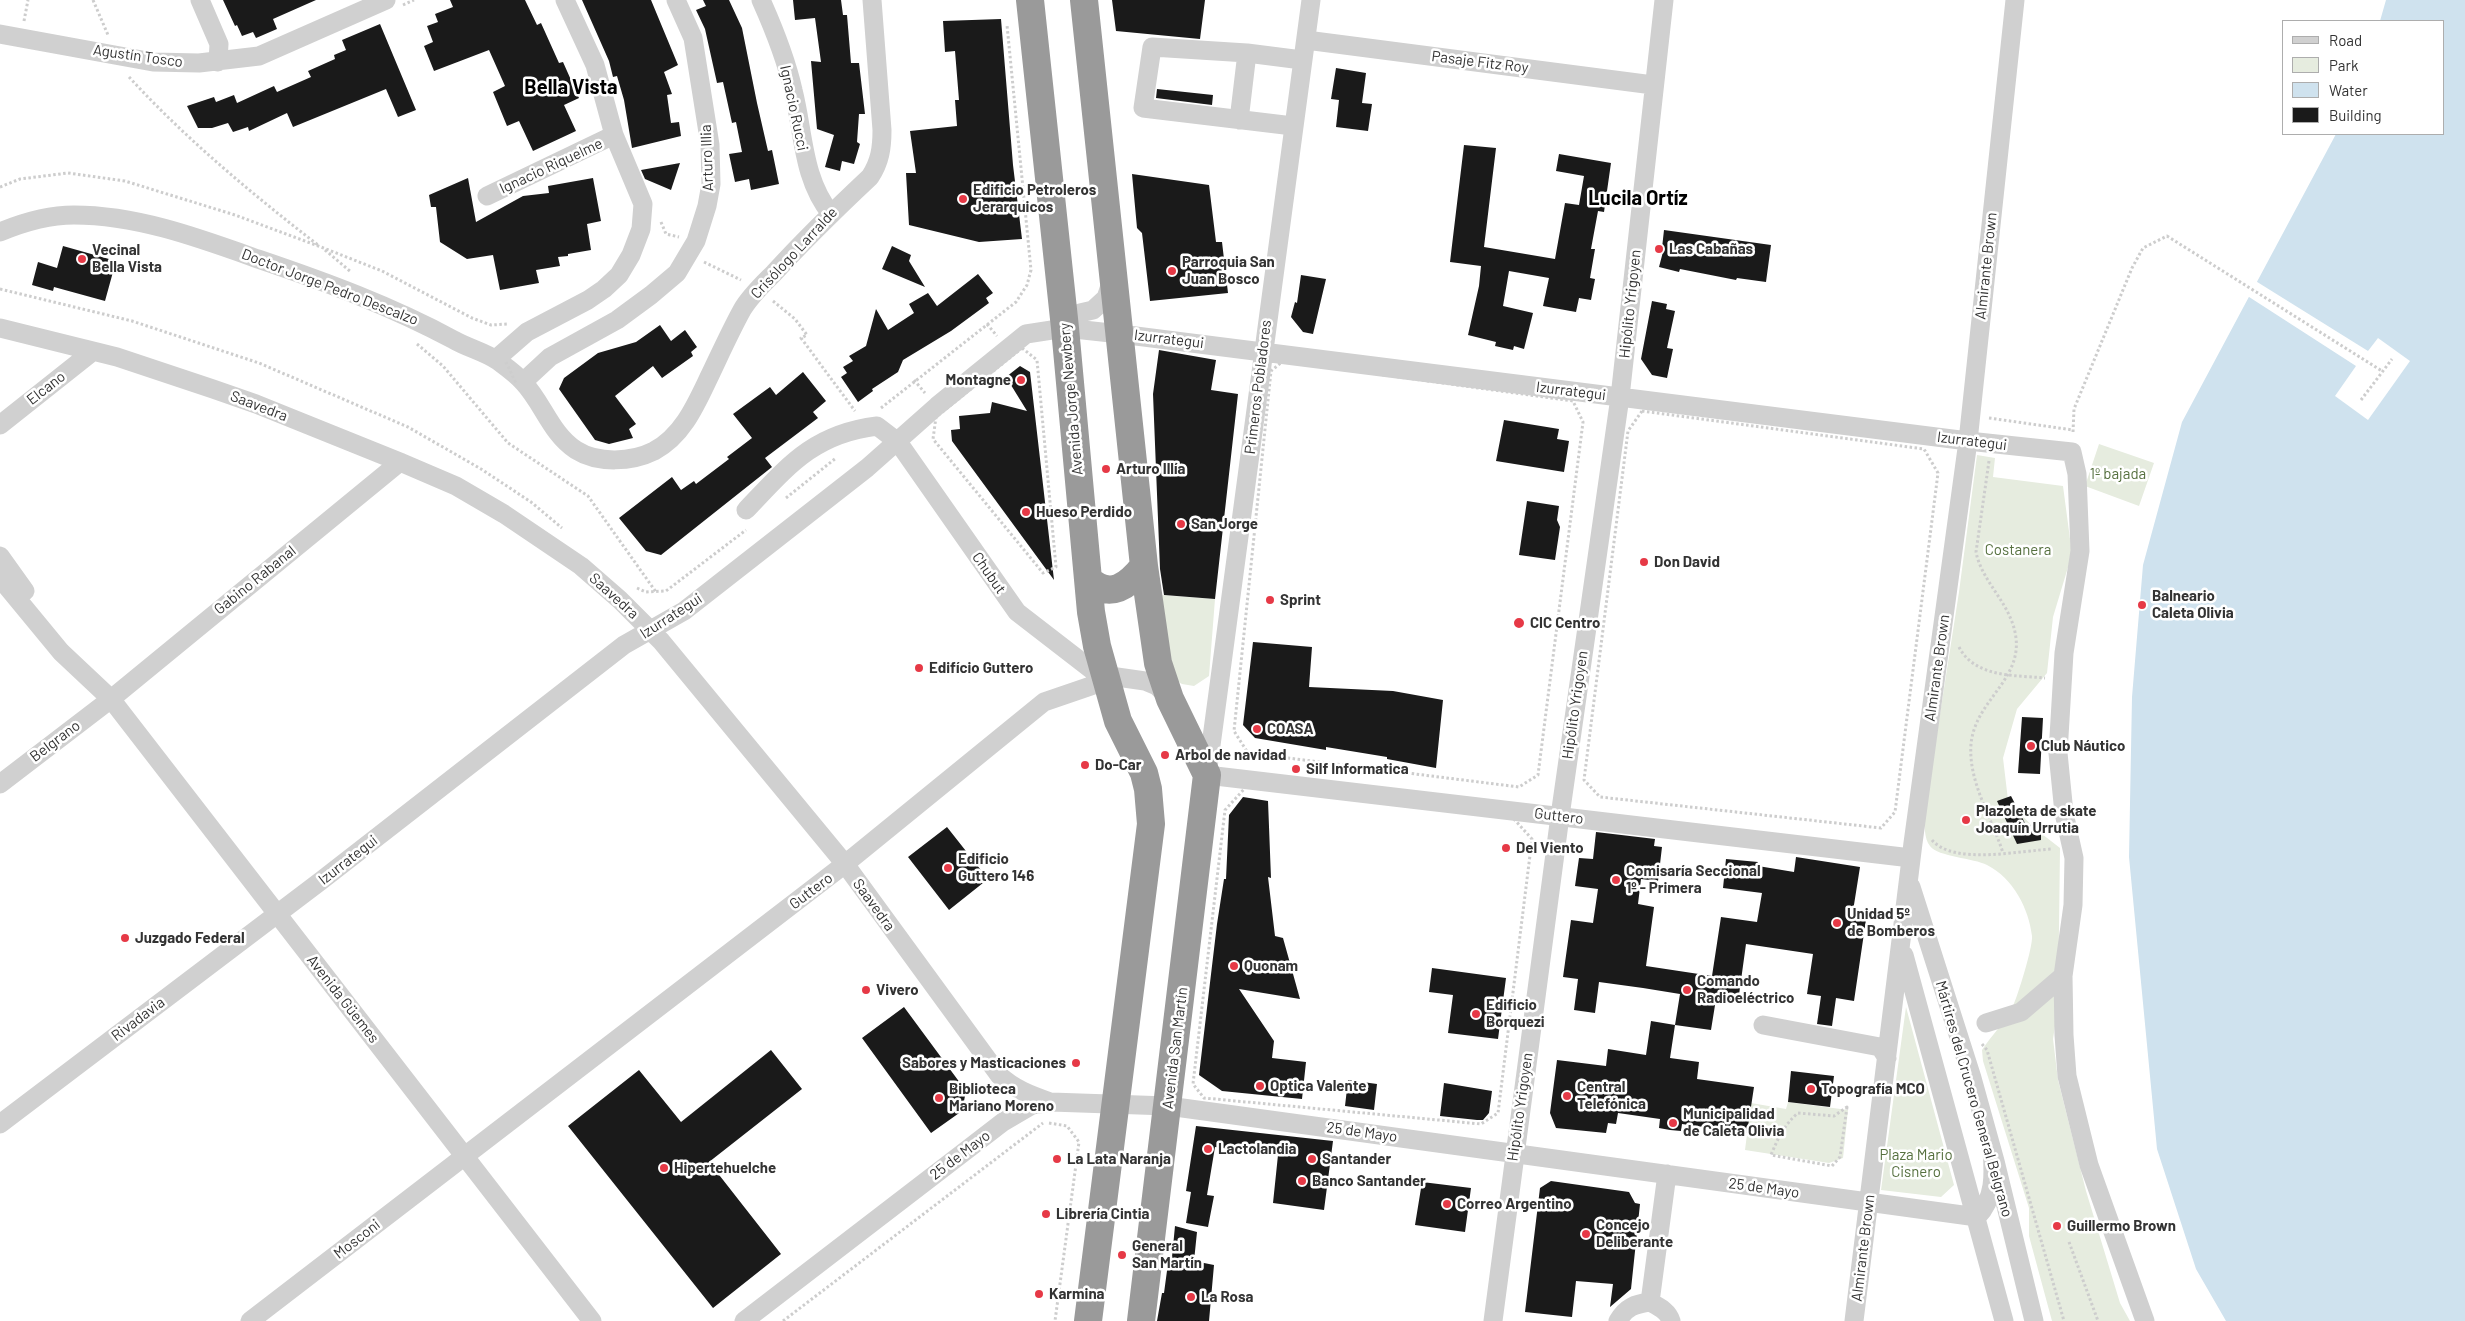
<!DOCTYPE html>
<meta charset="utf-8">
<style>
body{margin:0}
#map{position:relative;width:2465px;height:1321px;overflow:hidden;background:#fff;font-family:Barlow,sans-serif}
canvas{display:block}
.legend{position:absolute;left:2282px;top:20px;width:162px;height:115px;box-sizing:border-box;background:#fff;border:1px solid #adadad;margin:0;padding:6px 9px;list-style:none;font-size:15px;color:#333}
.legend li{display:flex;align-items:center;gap:10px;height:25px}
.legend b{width:25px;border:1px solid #adadad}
</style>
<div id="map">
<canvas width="2465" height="1321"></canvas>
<ul class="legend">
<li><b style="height:6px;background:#d0d0d0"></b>Road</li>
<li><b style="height:14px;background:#e6ecdf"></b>Park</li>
<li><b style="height:14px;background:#cfe2ee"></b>Water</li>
<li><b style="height:14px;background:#1a1a1a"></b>Building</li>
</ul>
</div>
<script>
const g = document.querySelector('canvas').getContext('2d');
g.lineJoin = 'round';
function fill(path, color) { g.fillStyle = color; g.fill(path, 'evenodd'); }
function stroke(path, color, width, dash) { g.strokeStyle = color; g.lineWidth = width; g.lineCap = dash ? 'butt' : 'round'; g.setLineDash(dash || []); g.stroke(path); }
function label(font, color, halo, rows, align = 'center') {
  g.font = font + ' Barlow,sans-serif'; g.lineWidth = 5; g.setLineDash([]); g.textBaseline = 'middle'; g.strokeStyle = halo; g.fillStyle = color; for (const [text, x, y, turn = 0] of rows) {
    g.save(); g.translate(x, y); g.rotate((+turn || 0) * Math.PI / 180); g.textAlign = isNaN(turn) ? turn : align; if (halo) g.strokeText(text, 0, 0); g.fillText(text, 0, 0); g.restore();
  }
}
fill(new Path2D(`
 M2099,444L2154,463L2139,506L2085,486Z
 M1977,455L1995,458L1993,477L2063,486L2072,554L2053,617L2047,673L2017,709L2003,758L2008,800L2033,827L2060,848L2058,1006L2053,1039L2058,1080L2086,1191L2120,1303L2130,1321H2052L2029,1236V1208L1983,1061L1982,1050C1991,1036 2006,1021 2013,1006C2018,995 2033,947 2032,936C2029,909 2013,878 1987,865C1974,858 1938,857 1930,846C1924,839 1925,826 1924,817L1959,592Z
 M1161,595L1215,599L1209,676L1194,686L1182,684L1174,679Z
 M1906,1007L1954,1185L1941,1197L1881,1190Z
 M1788,1102L1848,1110L1843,1158L1829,1163L1745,1150L1751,1103L1786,1109Z`), '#e6ecdf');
fill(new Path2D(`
 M2386,0H2465V1321H2226L2196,1269L2157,1149L2129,857L2132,697L2143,565L2182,422L2336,134H2444V21H2380Z`), '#cfe2ee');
fill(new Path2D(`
 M2254,280L2368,351L2378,338L2410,361L2368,420L2335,396L2356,366L2246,295Z`), '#fff');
fill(new Path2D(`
 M223,0H316L273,19L277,29L256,38L253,32L242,36L237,25L235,26Z
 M450,0H525L537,25L541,23L559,63L563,62L579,98L564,105L576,131L533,151L519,121L507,126L493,92L505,86L489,50L434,71L424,46L433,42L427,26L438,22L435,14L453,7Z
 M582,0H651L678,65L664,72L672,94L667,95L671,123L679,122L681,136L632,148L624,100L617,76L613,77L609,61Z
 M703,0H729L742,28L757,103L768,151L772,150L779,184L751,190L749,179L735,182L729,154L742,152L736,122L732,123L723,82L717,83L705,29L696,10L706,6Z
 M793,0H841L843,15H847L851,63H859L865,114H859L857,142L860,144L854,164L842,161L840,171L825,167L834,135L817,129L811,61L821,62L815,18L795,20Z
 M1112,0H1205L1200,39L1116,31Z
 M1001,19L1013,165L1022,239L979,242L909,225L906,173H916L910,131L957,126L955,100H959L955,51L945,52L943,21Z
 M380,24L416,110L398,117L386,89L293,127L287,113L249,131L248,127L233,132L228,123L212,128H198L187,106L214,97L216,102L234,95L237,103L274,86L277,92L311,77L308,71L335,59L334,55L346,50L342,40Z
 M1336,68L1366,73L1362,103L1372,104L1368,131L1336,127L1339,100L1331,99Z
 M1157,89L1213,95L1212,105L1156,98Z
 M1464,145L1496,148L1484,247L1555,259L1565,203L1579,205L1584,176L1556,171L1559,154L1611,163L1604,212L1598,211L1591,249H1595L1590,278L1595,279L1591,300L1579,298L1576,312L1543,306L1549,278L1509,271L1503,306L1533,313L1524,349L1514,346L1513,350L1495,346L1496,342L1468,335L1479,286L1481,266L1450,262Z
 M680,163L671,190L645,179L641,170Z
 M1132,174L1209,185L1216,242H1222L1228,293L1150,301L1142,233L1137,228Z
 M468,178L476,222L523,196L549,193L548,186L593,178L601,221L587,224L591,250L568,254V256L558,257L560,266L536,270L539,283L500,290L493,255L467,259L440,242L436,207H431L429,195Z
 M1664,230L1771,245L1766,282L1737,278L1736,280L1680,269L1679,272L1659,267L1664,248H1662Z
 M63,246L116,261L105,301L54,287L53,291L32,285L38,262L57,268Z
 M892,246L911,255L909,261L925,287L882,269Z
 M978,274L993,293L986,298L989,303L951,331L903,360L898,372L872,389L873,391L858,402L841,377L847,373L843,367L853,361L849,356L866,346L876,309L888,330L914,313L909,304L928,293L937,306Z
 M1301,275L1326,279L1313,334L1303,332L1291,317L1295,302L1297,303Z
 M1652,301L1667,304L1666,309L1675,311L1667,348L1673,349L1667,378L1652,375L1641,359Z
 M660,325L671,341L685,330L697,347L691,352L693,356L662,378L653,366L615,396L636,424L629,429L633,438L609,444L595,440L559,389L564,378L598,353L636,342Z
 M1159,350L1216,360L1211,390L1238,394L1215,599L1164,595L1160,569L1153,394Z
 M1020,366L1030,372L1054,580L952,441L951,430L960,429L959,416L990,413L992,402L1027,411L1006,377Z
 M803,372L826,401L813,412L818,418L765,458L772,467L661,555L646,551L619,518L672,477L681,490L694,481L696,484L729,459L727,457L752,438L733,414L770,387L776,395Z
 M1504,420L1559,429L1557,439L1569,441L1564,472L1496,461Z
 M1527,501L1559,506L1557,520L1560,527L1555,560L1519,555Z
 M1253,642L1312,647L1309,687L1393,691L1443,700L1436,768L1387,759V757L1326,747V750L1255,738L1243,725Z
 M2022,717L2043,718L2040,774L2018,773Z
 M2011,796L2026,825L2041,827V840L2017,844L1997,801Z
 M1243,797L1268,801L1271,878L1268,877L1275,936L1283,938L1300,999L1239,989L1274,1041L1272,1058L1306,1062L1302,1099L1222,1091L1199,1075L1217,924L1224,879H1226L1229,815Z
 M947,827L988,879L949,910L908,857Z
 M1596,832L1655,839L1654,846L1662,847L1658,881L1641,879L1638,904L1654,907L1646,966L1712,976L1721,917L1757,922L1762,893L1723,888L1726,859L1758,862V866L1794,872L1796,857L1860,867L1853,911L1867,913L1854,1001L1836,998L1832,1026L1817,1024L1821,996L1807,994L1813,954L1746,944L1738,1002L1716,999L1711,1030L1675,1025L1680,994L1643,988L1599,982L1595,1013L1574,1010L1578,979L1563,977L1571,920L1593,923L1598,889L1575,886L1579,858L1593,859Z
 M1432,968L1506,978L1498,1039L1448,1033L1453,995L1429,992Z
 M904,1007L966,1091L962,1111L931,1133L862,1038Z
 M1651,1021L1675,1025L1670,1058L1699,1062L1697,1079L1754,1087L1747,1133L1682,1124L1681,1131L1670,1130L1659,1128L1660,1119L1618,1113L1616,1124L1608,1123L1606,1133L1556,1128L1550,1113L1557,1060L1606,1066L1608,1049L1646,1055Z
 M771,1050L802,1089L709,1162L781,1254L713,1308L568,1126L639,1070L681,1122Z
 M1791,1071L1834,1076L1830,1107L1788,1102Z
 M1348,1080L1377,1084L1374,1110L1345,1106Z
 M1444,1083L1492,1091L1489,1113L1483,1120H1477L1440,1116Z
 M1196,1126L1333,1141L1324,1210L1273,1203L1278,1155L1215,1147L1207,1195L1214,1196L1208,1227L1186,1223L1191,1192L1186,1191Z
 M1551,1181L1629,1192L1635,1203L1640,1204L1631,1289L1610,1307L1613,1284L1576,1281L1572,1317L1525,1312L1540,1188Z
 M1422,1182L1471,1188L1465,1232L1415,1225Z
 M1175,1226L1197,1232L1194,1261L1214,1265L1209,1321H1157L1162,1293H1164L1169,1256L1172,1257Z`), '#1a1a1a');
stroke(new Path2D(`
 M93,0L108,35
 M403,5L414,0
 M24,21L28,0
 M129,77C187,140 251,193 318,245
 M0,187L20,179L68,173L125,181L235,215L321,247L382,271L472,318L491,325L507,324
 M661,222L666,234L679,237
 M325,250L351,272
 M704,262L741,280
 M0,289L132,321L259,363L408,427L481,469L531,502L562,528
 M773,301L795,319L807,335L801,338L855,411
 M987,324L997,336
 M417,344L443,366L508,443L588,496L656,592
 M1022,348L1037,360L1056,567L1043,573L933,439L936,417Z
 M1283,361L1573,401L1583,422L1538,775L1519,787L1248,753L1234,731L1271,371Z
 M914,380L925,393
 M2361,400L2392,359
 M881,408L1016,302L1027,285L1031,270L1007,25
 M1642,411L1924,449L1938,473L1895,812L1881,828L1600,797L1584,780L1628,431Z
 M1989,418L2073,430
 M2073,432L2074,409L2132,268L2143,248L2167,236L2382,371
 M1989,461L1976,552C1982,583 2012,604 2016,638C2021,681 1975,701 1971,744C1968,782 1992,818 2003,853
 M786,498L836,458
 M637,588L646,592L666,591L746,530
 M1959,647C1975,678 2015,675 2045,678
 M1246,787L1513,818L1532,839L1498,1113L1481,1124L1204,1098L1193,1084L1225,810Z
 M1932,840C1954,866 2022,850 2053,849
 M1982,1044L1987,1050L2064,1321
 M1847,1107L1840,1157L1832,1166L1771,1155C1778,1138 1784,1125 1798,1113L1834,1116Z
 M1049,1123L1067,1126L1079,1142L1055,1321
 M2069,1242L2098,1321
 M783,1321L1043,1123`), '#cdcdcd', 3, [2.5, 2.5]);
stroke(new Path2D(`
 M200,0L219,44L218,62
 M761,0C774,29 786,59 793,90C804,133 802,178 831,214
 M1311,0L1207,775L1911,858
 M0,34L153,62L199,63L259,56L386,0
 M1306,40L1653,85
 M1239,120L1247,53
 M1293,126L1143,108L1152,47L1247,53L1302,60
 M487,196L614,135
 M0,232C24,222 48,215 74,215C137,215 199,238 258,259C326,282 391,306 454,340C468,348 485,352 498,361C506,367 516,374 523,382C543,403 551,434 576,450C598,464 632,462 654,451C684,435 697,402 711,373C721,352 731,330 742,310C750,296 763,284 774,273C805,239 837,208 870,177C880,162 882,148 882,130L872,0
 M0,328L117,357L213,389L256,404L400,462L456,486L504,514L581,566L620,600L661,641L845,864L999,1075C1014,1089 1030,1095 1050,1102
 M1065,328L1080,313L1093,310L1106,298L1112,280
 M496,359L527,332L588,300L604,289L619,275L631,255L641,229L643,204L614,135L595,65L565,0
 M523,382L550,357L617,320L651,295L677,273L696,241L707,206L711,184L710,145L693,38L676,0
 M0,425L92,352
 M746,510C788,466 813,434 877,426L898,442L1017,612L1105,680
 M0,556L25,591
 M0,578L61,652L111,699L592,1321
 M0,784L111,699L400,462
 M1911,887L1972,1078L1995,1161L2034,1321
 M1904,955L2004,1321
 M1986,1023L2021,1012L2063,976
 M1763,1025L1880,1047L1887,1058
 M0,1124L322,880L624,645L684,611L867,468L937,406L1026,334L1065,328L1120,334L1968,441L2072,452L2077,474L2080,551L2064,653L2058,753L2064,813L2074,858L2073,905L2063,976L2064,1035L2067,1076L2089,1165L2145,1321
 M1650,1302L1667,1174
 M250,1321L845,864L1044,702L1117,677L1145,681L1157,686L1170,699
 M744,1321L968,1149L1003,1122L1032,1105L1051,1102L1168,1106L1977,1217C1995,1198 1994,1175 1992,1150
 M1493,1321L1560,816L1620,397L1664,0
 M1618,1321C1626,1307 1635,1304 1650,1302C1659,1307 1668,1311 1671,1321
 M1854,1321L1913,843L1968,441L2015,0`), '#d0d0d0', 19);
stroke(new Path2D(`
 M1030,0L1065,328L1091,612L1097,646L1118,721L1144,773L1148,789L1151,824L1088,1321
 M1084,0L1144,566L1158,663L1170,699L1207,775L1141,1321
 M1088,579C1110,601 1129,585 1144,566`), '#9a9a9a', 28);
stroke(new Path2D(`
 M506,362L516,383`), '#cdcdcd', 3, [2.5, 2.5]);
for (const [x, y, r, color] of [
 [963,199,5,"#e63946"],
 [1659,249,5,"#e63946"],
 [82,259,5,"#e63946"],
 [1172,271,5,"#e63946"],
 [1021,380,5,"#e63946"],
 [1106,469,5,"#e63946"],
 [1026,512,5,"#e63946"],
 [1181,524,5,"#e63946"],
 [1644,562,5,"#e63946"],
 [1270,600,5,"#e63946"],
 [2142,605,5,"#e63946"],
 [1519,623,6,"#e63946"],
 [919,668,5,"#e63946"],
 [1257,729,5,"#e63946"],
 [2031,746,5,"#e63946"],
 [1165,755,5,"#e63946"],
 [1085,765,5,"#e63946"],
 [1296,769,5,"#e63946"],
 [1966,820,5,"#e63946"],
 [1506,848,5,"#e63946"],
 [948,868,5,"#e63946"],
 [1616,880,5,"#e63946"],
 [1837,923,5,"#e63946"],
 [125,938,5,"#e63946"],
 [1234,966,5,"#e63946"],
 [866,990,5,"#e63946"],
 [1687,990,5,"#e63946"],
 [1476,1014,5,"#e63946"],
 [1076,1063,5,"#e63946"],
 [1260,1086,5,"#e63946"],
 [1811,1089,5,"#e63946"],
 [1567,1096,5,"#e63946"],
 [939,1098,5,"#e63946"],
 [1673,1123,5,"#e63946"],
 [1208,1149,5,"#e63946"],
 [1057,1159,5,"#e63946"],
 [1312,1159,5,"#e63946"],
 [664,1168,5,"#e63946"],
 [1302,1181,5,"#e63946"],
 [1447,1204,5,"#e63946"],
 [1046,1214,5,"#e63946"],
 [2057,1226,5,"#e63946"],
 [1586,1234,5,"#e63946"],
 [1122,1255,5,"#e63946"],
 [1039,1294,5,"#e63946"],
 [1191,1297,5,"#e63946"]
]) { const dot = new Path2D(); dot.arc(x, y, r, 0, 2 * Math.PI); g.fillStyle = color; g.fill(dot); stroke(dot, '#fff', 2); }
label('15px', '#333', '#fff', [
 ["Agustín Tosco",138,56,8],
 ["Pasaje Fitz Roy",1480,62,7],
 ["Ignacio Rucci",794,108,78],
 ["Arturo Illia",707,158,-92],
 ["Ignacio Riquelme",551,166,-25],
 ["Crisólogo Larralde",794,253,-47],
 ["Almirante Brown",1986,266,-84],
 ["Doctor Jorge Pedro Descalzo",330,287,21],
 ["Hipólito Yrigoyen",1630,304,-84],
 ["Izurrategui",1169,339,7],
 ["Primeros Pobladores",1258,387,-83],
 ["Elcano",46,388,-38],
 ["Izurrategui",1571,391,7],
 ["Avenida Jorge Newbery",1071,399,-95],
 ["Saavedra",259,406,21],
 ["Izurrategui",1972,441,7],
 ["Chubut",989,573,55],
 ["Gabino Rabanal",255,580,-39],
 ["Saavedra",614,596,42],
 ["Izurrategui",671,616,-33],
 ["Almirante Brown",1937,668,-82],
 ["Hipólito Yrigoyen",1575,705,-82],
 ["Belgrano",55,741,-37],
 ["Guttero",1559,816,7],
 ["Izurrategui",348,860,-38],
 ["Guttero",811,891,-37],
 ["Saavedra",874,905,54],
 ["Avenida Güemes",343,999,52],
 ["Rivadavia",138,1019,-37],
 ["Avenida San Martín",1175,1048,-83],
 ["Mártires del Crucero General Belgrano",1974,1099,74],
 ["Hipólito Yrigoyen",1520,1107,-82],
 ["25 de Mayo",1362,1132,8],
 ["25 de Mayo",960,1155,-37],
 ["25 de Mayo",1764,1188,8],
 ["Mosconi",357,1239,-38],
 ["Almirante Brown",1863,1248,-83]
]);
label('bold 15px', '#333', '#fff', [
 ["Edificio Petroleros",973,190],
 ["Jerarquicos",973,207],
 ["Las Cabañas",1669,249],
 ["Vecinal",92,250],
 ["Bella Vista",92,267],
 ["Parroquia San",1182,262],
 ["Juan Bosco",1182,279],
 ["Montagne",1011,380,"right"],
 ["Arturo Illía",1116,469],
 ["Hueso Perdido",1036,512],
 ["San Jorge",1191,524],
 ["Don David",1654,562],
 ["Balneario",2152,596],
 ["Caleta Olivia",2152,613],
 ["Sprint",1280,600],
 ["CIC Centro",1530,623],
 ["Edifício Guttero",929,668],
 ["COASA",1267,729],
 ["Club Náutico",2041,746],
 ["Arbol de navidad",1175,755],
 ["Do-Car",1095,765],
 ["Silf Informatica",1306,769],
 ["Plazoleta de skate",1976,811],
 ["Joaquín Urrutia",1976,828],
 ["Del Viento",1516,848],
 ["Edificio",958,859],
 ["Guttero 146",958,876],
 ["Comisaría Seccional",1626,871],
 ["1º - Primera",1626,888],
 ["Unidad 5º",1847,914],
 ["de Bomberos",1847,931],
 ["Juzgado Federal",135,938],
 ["Quonam",1244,966],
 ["Comando",1697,981],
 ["Radioeléctrico",1697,998],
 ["Vivero",876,990],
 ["Edificio",1486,1005],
 ["Borquezi",1486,1022],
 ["Sabores y Masticaciones",1066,1063,"right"],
 ["Optica Valente",1270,1086],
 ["Central",1577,1087],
 ["Telefónica",1577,1104],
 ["Biblioteca",949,1089],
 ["Mariano Moreno",949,1106],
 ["Topografía MCO",1821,1089],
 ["Municipalidad",1683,1114],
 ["de Caleta Olivia",1683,1131],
 ["Lactolandia",1218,1149],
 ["La Lata Naranja",1067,1159],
 ["Santander",1322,1159],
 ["Hipertehuelche",674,1168],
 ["Banco Santander",1312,1181],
 ["Correo Argentino",1457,1204],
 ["Librería Cintia",1056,1214],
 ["Concejo",1596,1225],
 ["Deliberante",1596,1242],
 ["Guillermo Brown",2067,1226],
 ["General",1132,1246],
 ["San Martín",1132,1263],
 ["Karmina",1049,1294],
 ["La Rosa",1201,1297]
], 'left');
label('15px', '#56703f', '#fff', [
 ["1º bajada",2118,474],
 ["Costanera",2018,550],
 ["Plaza Mario",1916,1155],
 ["Cisnero",1916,1172]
]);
label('bold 20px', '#000', '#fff', [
 ["Bella Vista",571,87],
 ["Lucila Ortíz",1638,198]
]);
</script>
